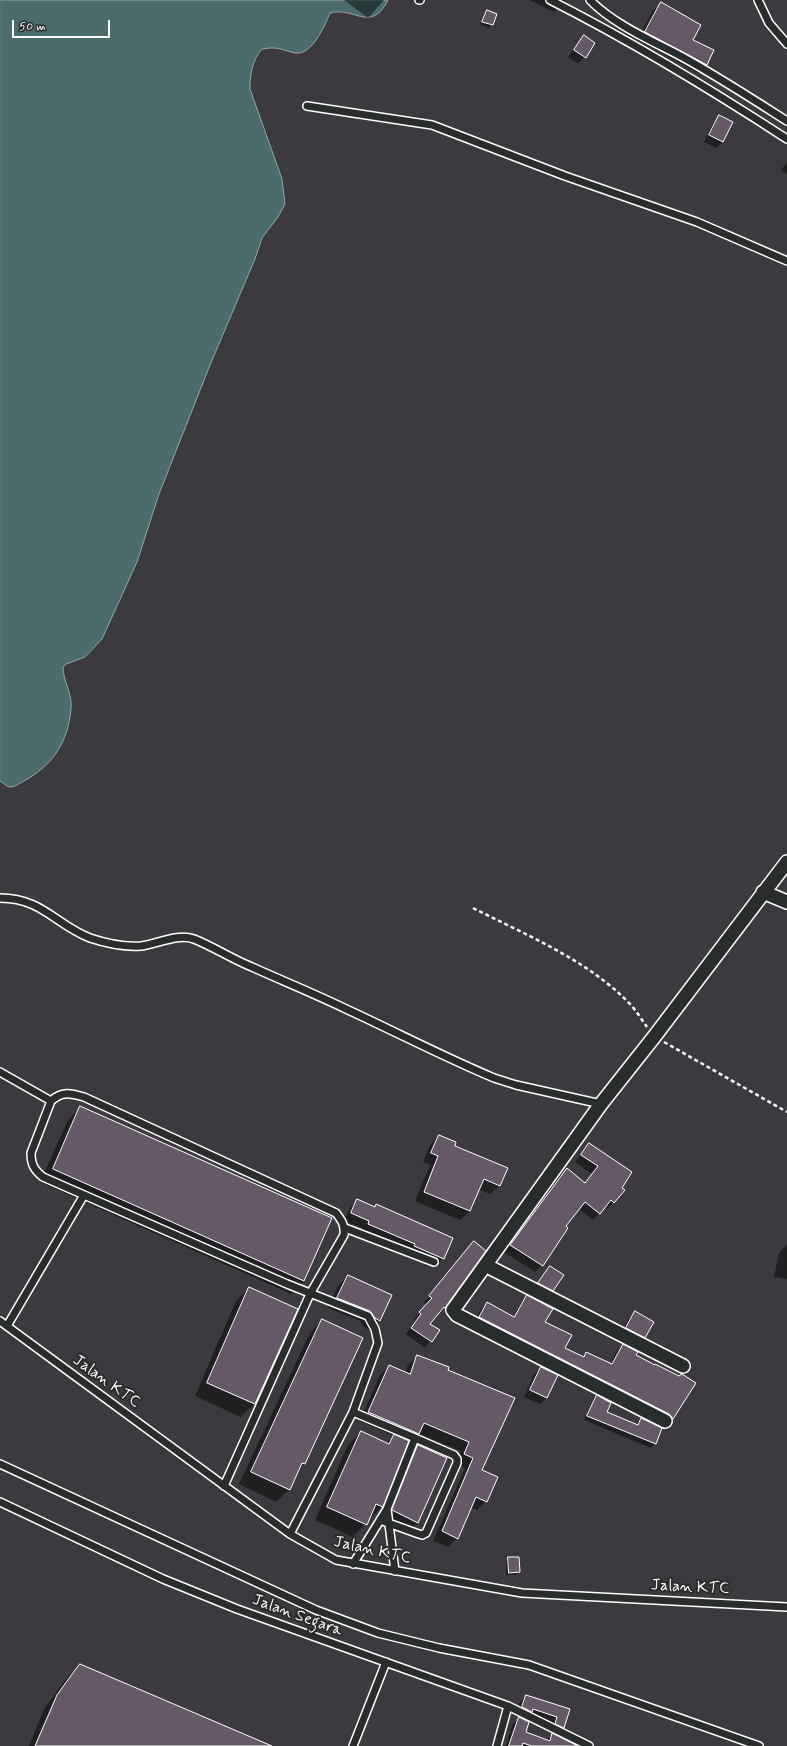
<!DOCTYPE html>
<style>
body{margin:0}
#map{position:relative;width:787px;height:1746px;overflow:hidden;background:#3c3a3f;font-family:Mynerve,sans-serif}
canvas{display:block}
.scale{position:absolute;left:12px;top:20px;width:98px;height:18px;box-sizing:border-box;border:2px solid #fff;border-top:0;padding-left:5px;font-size:12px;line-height:14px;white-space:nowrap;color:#fff;-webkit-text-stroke:3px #2a2d2e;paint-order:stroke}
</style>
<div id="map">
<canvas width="787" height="1746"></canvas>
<div class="scale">50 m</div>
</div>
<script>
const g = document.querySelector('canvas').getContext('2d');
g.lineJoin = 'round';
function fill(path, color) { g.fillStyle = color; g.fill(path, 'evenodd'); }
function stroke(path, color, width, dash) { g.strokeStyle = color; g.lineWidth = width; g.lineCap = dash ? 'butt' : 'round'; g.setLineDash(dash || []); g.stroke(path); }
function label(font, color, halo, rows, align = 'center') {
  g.font = font + ' Mynerve,sans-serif'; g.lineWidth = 4; g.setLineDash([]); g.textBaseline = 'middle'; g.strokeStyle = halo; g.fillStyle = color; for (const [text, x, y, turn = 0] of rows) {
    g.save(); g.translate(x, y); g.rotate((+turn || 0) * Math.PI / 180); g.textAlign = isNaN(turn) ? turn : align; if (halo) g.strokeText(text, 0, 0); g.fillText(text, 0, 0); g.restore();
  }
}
const water = new Path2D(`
 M0,0H388C371,34 354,6 330,13C325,25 312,56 295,53C281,50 279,46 262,49C252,60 250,75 250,89L282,179L285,204L278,217L262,238L255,259L210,365L159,494L137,562L102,639L85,657L66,664L63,667C63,682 73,694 71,709C68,742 53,765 24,781C20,783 15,787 10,787C5,786 3,782 0,781Z`);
fill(water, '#4c6b6d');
stroke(water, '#94a6a7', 1);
fill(new Path2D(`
 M344,0H384L368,18Z
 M529,0H566L554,12Z
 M662,3L692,41L713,51L706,65L698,73L637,40L653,11Z
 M487,11L496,14L492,25L489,28L480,24L484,14Z
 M584,36L585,57L578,63L568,57Z
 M719,116L723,141L716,148L704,142L713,123Z
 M787,162V174L781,170Z
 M81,1107L304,1281L291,1294L40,1182L68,1120Z
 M439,1136L500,1185L490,1194L478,1189L470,1211L460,1220L415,1201L430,1165L423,1162L430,1145Z
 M589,1144L614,1202L607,1209L605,1207L593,1220L579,1209L564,1227L542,1265L535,1272L504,1252L560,1176L567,1169L585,1183L592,1174L575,1162Z
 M357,1200L374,1207L376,1205L443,1258L436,1266L361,1232L363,1228L344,1221L350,1208Z
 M787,1244V1279L774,1277L779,1253Z
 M468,1249L445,1307L429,1324L431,1341L425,1348L406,1334L415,1320L414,1319L426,1305L424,1303Z
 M551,1267L552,1290L546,1296L533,1290Z
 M348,1276L379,1320L370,1330L365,1328L360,1321L328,1308L338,1286Z
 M249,1288L254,1404L241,1417L195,1396L236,1301Z
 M527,1297L544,1322L564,1348L582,1358L587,1353L610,1364L616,1352L623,1345L635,1355L695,1383L672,1419L666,1425L473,1324L481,1309L487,1303L513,1317L521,1303Z
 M635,1313L645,1337L638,1344L620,1334L629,1319Z
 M322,1320L361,1339L304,1464L299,1469L289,1490L276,1502L239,1484L310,1333Z
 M417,1356L447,1370L481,1470L486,1501L477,1510L471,1507L457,1538L448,1547L433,1541L465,1468L455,1463L461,1451L418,1433L409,1443L407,1442L382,1506L353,1537L315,1520L348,1445L361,1432L386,1443L394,1436L360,1421L380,1375L389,1366L405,1373L408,1365Z
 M541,1368L546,1398L540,1404L524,1397L534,1374Z
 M597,1397L605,1412L636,1425L641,1419L661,1429L655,1444L651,1448L584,1420L593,1401Z
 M418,1446V1522L408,1532L383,1520L408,1456Z
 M509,1558L519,1572L516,1575H506V1561Z
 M80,1665L269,1746H29L44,1709L67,1678Z
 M527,1696L569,1709L563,1728L557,1734L549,1730L551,1723L516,1714L520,1702Z
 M519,1718L525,1732L546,1740L552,1735L560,1746H506L512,1725Z`), '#0007');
const building = new Path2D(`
 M661,2L701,25L693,40L714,50L707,65L645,32Z
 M487,10L497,14L493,25L482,22Z
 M584,35L595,43L586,58L574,50Z
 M719,115L733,122L723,142L709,135Z
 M80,1106L332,1218L304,1281L53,1169Z
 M439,1135L456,1142L455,1146L508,1168L500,1186L484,1179L470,1211L424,1192L438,1156L431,1153Z
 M589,1143L632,1172L622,1188L625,1190L614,1203L611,1200L600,1214L585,1202L566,1226L568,1228L543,1266L510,1245L567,1168L585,1183L598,1166L581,1155Z
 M357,1199L375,1207L376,1204L453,1238L444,1259L414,1246L415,1244L368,1224L369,1221L351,1213Z
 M474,1241L486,1251L445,1308L444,1307L430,1324L440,1330L432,1342L411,1328L421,1314L419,1312L432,1298L429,1296Z
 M550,1266L564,1275L553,1291L538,1283Z
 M348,1275L392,1295L380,1321L375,1318L370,1311L337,1298Z
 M249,1287L298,1309L255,1404L207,1383Z
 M527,1295L553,1309L545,1322L572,1335L565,1348L584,1357L586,1352L612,1364L623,1344L638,1352L636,1355L655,1365V1364L679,1376L682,1374L696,1383L673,1419L669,1414L479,1317L487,1302L514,1317Z
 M635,1311L654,1322L645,1338L626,1328Z
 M322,1319L363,1338L305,1464L302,1463L290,1490L251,1472Z
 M417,1355L449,1367L448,1370L515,1398L482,1470L498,1477L487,1502L476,1497L458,1539L442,1531L473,1458L464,1454L469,1442L424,1423L419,1434L368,1412L389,1365L410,1374Z
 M541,1367L558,1375L547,1398L530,1390Z
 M597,1395L611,1403L607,1412L638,1425L641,1418L662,1428L656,1444L587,1416Z
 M361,1431L389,1444L394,1434L409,1441L383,1507L376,1504L367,1525L327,1507Z
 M418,1445L447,1458L418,1523L392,1510Z
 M508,1557H519L520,1572L509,1573Z
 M80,1664L272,1746H35L57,1695Z
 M526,1695L570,1709L564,1728L555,1724L557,1717L533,1709L532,1712L522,1707Z
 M519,1717L529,1722L526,1732L550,1741L552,1733L578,1746H532L523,1743L522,1746H509Z`);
fill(building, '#665967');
stroke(building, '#fff', 1);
const service = new Path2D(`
 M419,0H420
 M550,0C631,41 710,89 787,139
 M590,0C614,25 655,42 686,59C720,78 754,100 787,121
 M758,0L769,23L787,44
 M307,106L432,125L565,176L697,222L787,261
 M0,898C42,898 56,925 90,938C105,943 125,947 141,946C158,944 177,933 194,939C214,947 232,959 252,967C283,981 315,994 346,1009C396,1032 444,1057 494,1078L516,1085L601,1104
 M0,1072L51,1101
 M345,1228L434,1262
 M0,1321L290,1534L336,1560L522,1593L787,1607
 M7,1326L84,1195
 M0,1464L316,1610L378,1633L439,1648L529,1665L759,1746
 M224,1486L310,1294L344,1235C345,1225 342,1221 336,1213L84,1097C70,1093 62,1091 51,1101L31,1153C31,1164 34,1170 43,1177L287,1284L368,1316L375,1329L378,1343L353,1412L415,1438L387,1509L353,1564
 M0,1502L163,1579L237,1609L508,1706L589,1746
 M387,1509L395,1571
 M380,1520L416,1533L422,1535L426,1533L457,1463V1459L454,1455L415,1438
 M290,1534L353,1412
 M353,1746L386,1662
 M497,1746L508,1706`);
const minor = new Path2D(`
 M763,892L787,902
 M487,1266L683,1366
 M665,1421L457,1315L453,1310L601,1104L654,1037L787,862`);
stroke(service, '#fff', 10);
stroke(minor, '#fff', 16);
stroke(new Path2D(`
 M473,908C528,936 588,960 631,1005C637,1012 642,1020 647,1027
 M664,1042L787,1112`), '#fff', 2.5, [4, 3]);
stroke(service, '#2a2d2e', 7);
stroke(minor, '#2a2d2e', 13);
label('16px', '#fff', '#2a2d2e', [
 ["Jalan KTC",106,1382,36],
 ["Jalan KTC",372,1551,13],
 ["Jalan KTC",690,1588,3],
 ["Jalan Segara",297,1616,20]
]);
</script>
